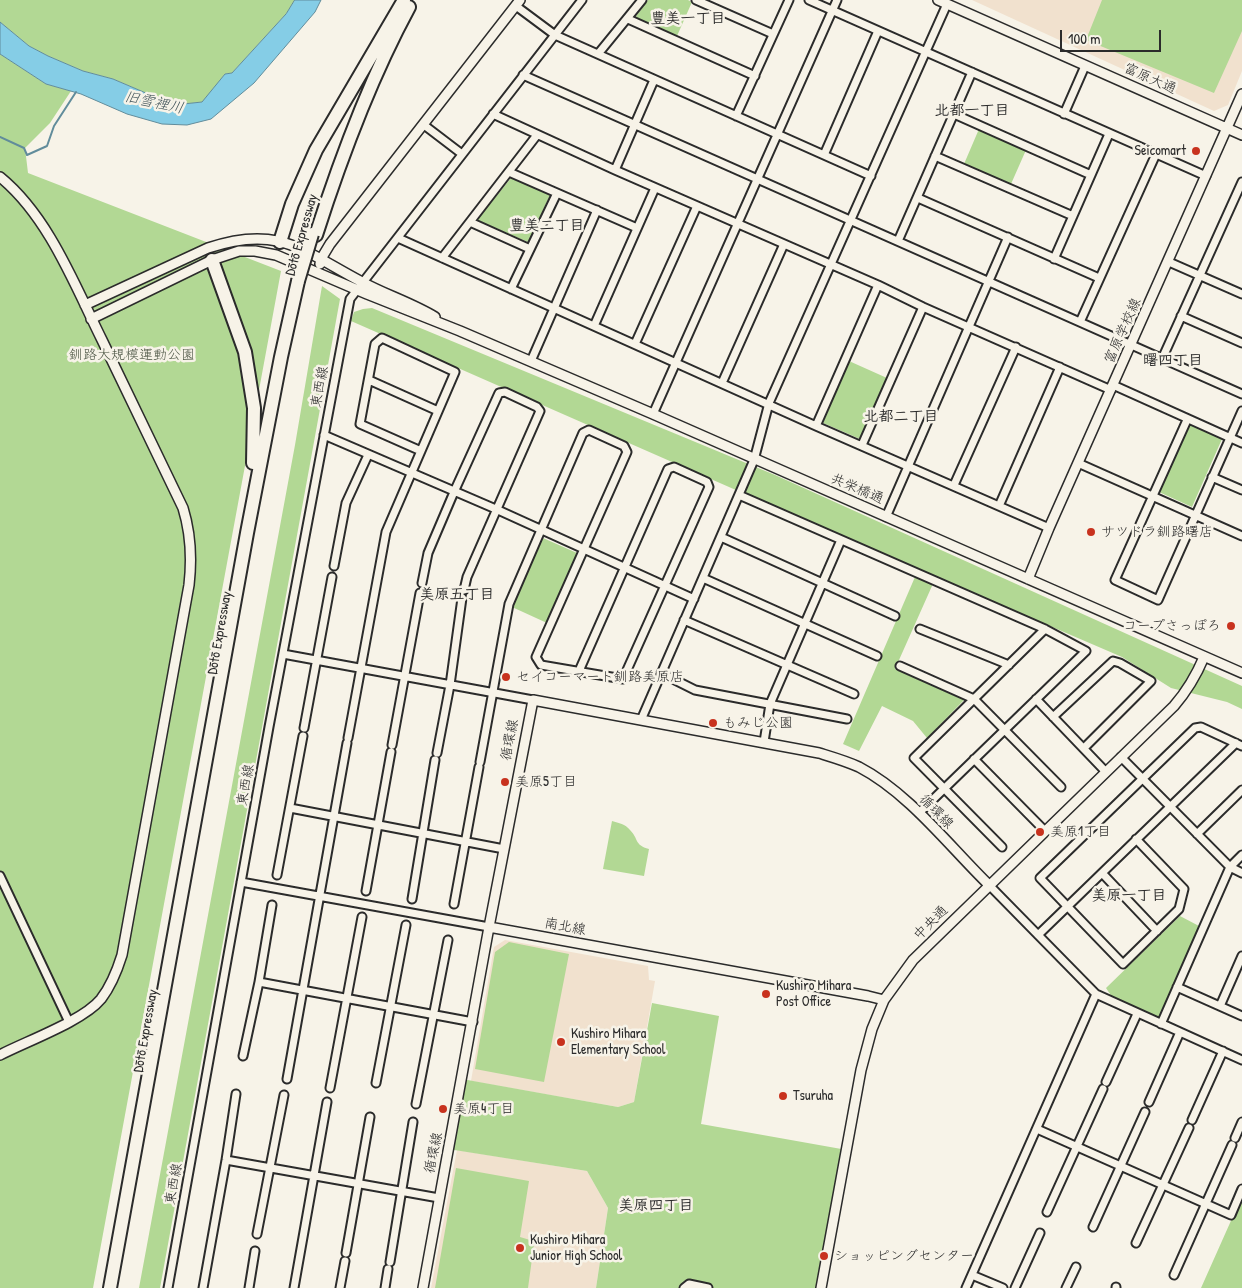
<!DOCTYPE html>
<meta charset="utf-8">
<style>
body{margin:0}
#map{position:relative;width:1242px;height:1288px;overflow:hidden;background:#f7f3e8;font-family:"Patrick Hand",sans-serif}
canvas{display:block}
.scale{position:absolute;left:1060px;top:30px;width:101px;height:22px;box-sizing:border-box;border:2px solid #2b2b2b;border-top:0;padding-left:6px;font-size:15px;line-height:18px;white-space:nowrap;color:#2b2b2b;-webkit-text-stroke:4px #f7f3e8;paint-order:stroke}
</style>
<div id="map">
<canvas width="1242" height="1288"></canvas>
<div class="scale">100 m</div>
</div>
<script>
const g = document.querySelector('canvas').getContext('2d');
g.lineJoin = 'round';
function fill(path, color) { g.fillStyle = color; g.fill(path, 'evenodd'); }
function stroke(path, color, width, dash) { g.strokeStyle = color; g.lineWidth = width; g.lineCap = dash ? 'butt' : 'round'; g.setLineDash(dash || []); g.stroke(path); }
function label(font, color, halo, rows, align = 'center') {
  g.font = font + ' "Patrick Hand","Klee One",sans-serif'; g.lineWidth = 5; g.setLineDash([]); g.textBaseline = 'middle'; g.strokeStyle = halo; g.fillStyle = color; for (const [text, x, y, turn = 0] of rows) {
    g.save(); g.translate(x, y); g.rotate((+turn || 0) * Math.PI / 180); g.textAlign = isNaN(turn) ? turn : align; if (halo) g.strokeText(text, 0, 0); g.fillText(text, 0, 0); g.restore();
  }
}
fill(new Path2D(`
 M972,0H1242V71L1228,105L1214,111Z
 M505,940L648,966L649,980L655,981L634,1102L618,1107L471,1081L494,947Z
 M457,1150L587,1171L608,1208L596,1288H431Z`), '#f1e1ce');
fill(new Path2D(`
 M0,0H295L286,14L232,73L225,74L203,102L174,105L113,79L83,71L48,56L29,46L0,22Z
 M648,0H688L692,2L677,36L637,19L636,16Z
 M1102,0H1242V31L1214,93L1086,40Z
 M0,54L46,84L71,91L50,123L25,148L28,173L281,271L93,1288H0Z
 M979,129L1026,150L1011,184L964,164Z
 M511,178L550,195L528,242L477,220Z
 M322,286L340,299L160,1288H139L295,445Z
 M372,308L775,475L1242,686V709L1227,702L1171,688L1122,657L936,577L895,669L964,700L927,738L913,721L882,706L859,751L843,744L918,570L351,321L354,312L363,309Z
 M849,361L887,378L860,439L823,423Z
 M1190,424L1222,439L1192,507L1159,492Z
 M543,538L577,553L547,623L512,607Z
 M612,821C619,823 625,824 630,830C639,839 634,845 649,849L644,876L603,869Z
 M1180,916L1199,926L1159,1018L1112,997L1106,988Z
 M509,942L569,954L544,1082L475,1069L495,952Z
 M652,1003L719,1016L701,1124L847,1150L821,1288H708L689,1284L684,1288H596L608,1208L587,1171L448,1149L462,1079L618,1107L634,1102Z
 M456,1168L529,1181L520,1237L530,1240L534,1244L528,1288H435Z
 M1242,1196V1288H1201Z`), '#b2d894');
const water = new Path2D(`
 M295,0H321L315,12L254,83L211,119L187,125L162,124L127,114L81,94L46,84L0,54V22L29,46L48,56L83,71L113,79L174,105L202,102L225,74L232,73L286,14Z`);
fill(water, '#85cde6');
stroke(water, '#618c9b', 1);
stroke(new Path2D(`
 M0,137L24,148L27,155L47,146L54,126L76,92`), '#618c9b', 2);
const minor = new Path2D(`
 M696,0L773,34
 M809,0L1206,176
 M516,6L555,35L871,176
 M628,19L755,76
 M598,54L642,0
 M523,75L1242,394
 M493,114L615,170L878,285L923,307L1111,390
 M954,114L1091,175
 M1064,114L1085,66
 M736,116L789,0
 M424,125L462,154
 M824,155L878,31
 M935,156L1073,216
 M615,170L654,80
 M509,172L637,228
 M918,198L1099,278
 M470,222L530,249
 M398,238L816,426L1049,528
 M898,241L972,72
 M442,258L537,135
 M1054,259L1109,134
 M1169,262L1242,294
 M511,289L557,193
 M1181,316L1242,343
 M1080,322L1156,154
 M594,326L655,188
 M635,344L697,206
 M1162,359L1242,182
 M531,361L597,210
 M369,380L438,411
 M722,383L784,244
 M1113,385L1242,443
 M653,414L837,0
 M1187,420L1115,580L1158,600L1242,411
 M816,426L878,285
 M324,435L498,510L694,599
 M862,445L923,307
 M1078,463L1242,536
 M1212,477L1242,490
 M954,485L1016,347
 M739,495L1045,629L1086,651L919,813
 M999,506L1060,367
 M886,517L1008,237
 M721,537L895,616
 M334,566L346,503L368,455
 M703,578L877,656
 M422,583L428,553L454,492L499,393L505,392L537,407L540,411L467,577L464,590
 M684,620L854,694
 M920,629L1009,665
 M283,654L533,700
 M900,666L974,699L1061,787
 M661,673L695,690L847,719
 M1036,699L1106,772
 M1053,717L1113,661L1120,663L1151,681L1084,748
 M641,720L754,460L769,403L947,4
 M304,728L332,577
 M348,738L386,532L455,372L382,338L375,344L360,424L421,451
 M764,742L770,704L841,540
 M392,745L420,593
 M437,753L450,685L462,598
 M1121,757L1230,867L1242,873
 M974,759L1045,831
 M480,762L509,604L583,433L589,430L624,446L627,452L536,657L541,665L623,679L709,487L707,482L674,467L668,469L579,671
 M290,808L504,849
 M1197,834L1242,790
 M1136,839L1184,889L1179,909L1123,964L1040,878L1195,728L1201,727L1242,746
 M1002,847L914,758L1045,629
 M1102,873L1157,931
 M277,875L303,736
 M0,876L69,1022
 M241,882L489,927
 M366,891L391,752
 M412,899L435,760
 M454,904L479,767
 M1038,935L1236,743
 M259,982L473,1022
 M1177,987L1242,1016
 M1096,994L1242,1060
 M1220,1006L1242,956
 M1161,1024L1230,867L1242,855
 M243,1056L259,982L272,905
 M287,1079L347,743
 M1106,1082L1137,1014
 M376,1083L406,925
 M330,1088L362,917
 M1149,1102L1180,1032
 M416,1104L448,940
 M1192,1120L1223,1051
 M1037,1129L1231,1215L1242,1189
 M1235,1138L1242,1122
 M226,1160L439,1198
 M1047,1212L1103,1089
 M1093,1227L1145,1112
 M257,1234L284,1095
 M1136,1243L1189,1128
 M346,1253L370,1117
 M390,1262L413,1122
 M972,1275L1003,1288
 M1174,1275L1232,1145
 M168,1288L269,727L350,299L582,0
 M203,1288L226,1160L236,1094
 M249,1288L255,1251
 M294,1288L327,1102
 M340,1288L345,1261
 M385,1288L388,1269
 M684,1288L689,1284L708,1288
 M966,1288L1096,994L989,885
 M1015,1288L1040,1233
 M1066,1288L1076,1267
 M1116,1288V1287`);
const tertiary = new Path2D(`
 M938,0L1242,135
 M0,177C49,217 75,286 102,340C129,396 156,452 183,508C191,534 192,559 189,585L122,955C117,971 111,986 101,999C83,1021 27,1041 0,1055
 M320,264L321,259L330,244L520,0
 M85,305L208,248C279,224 303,251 362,282C386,295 412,303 435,317
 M91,319L212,260L239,251H255L276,255L367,294L460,331L653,414L1242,673
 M1028,579L1049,528L1242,94
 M489,927L868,996L884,1000
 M423,1288L489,927L533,700L819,753C832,757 846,761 859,767C909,793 949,846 989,885
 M821,1288L861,1070L872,1029L884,1000L913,960L1174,706C1187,691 1196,676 1204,657`);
const motorway = new Path2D(`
 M316,235C341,157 370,79 409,7
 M280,242L292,204L316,150L404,0
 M212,260L245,352L254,408L253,463
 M110,1288L247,533L281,357L298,281`);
stroke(minor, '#2b2b2b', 11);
stroke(tertiary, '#2b2b2b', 12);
stroke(motorway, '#2b2b2b', 16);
stroke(minor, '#f7f3e8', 7);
stroke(tertiary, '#f7f3e8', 9);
stroke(motorway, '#f7f3e8', 12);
const motorwayBridge = new Path2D(`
 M298,281L312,234`);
stroke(motorwayBridge, '#2b2b2b', 16, []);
stroke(motorwayBridge, '#f7f3e8', 12);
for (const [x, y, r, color] of [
 [1196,151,5,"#c8321e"],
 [1091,532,5,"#c8321e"],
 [1231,626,5,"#c8321e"],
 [506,677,5,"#c8321e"],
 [713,723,5,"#c8321e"],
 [505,782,5,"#c8321e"],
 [1040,832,5,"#c8321e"],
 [766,994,5,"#c8321e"],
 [561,1042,5,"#c8321e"],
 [783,1096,5,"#c8321e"],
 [443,1109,5,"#c8321e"],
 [520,1248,5,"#c8321e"],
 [824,1256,5,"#c8321e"]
]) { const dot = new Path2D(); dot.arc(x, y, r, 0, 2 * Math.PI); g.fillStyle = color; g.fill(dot); stroke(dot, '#f7f3e8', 2); }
label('14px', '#2b2b2b', '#f7f3e8', [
 ["富原大通",1150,79,24],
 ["Dōtō Expressway",302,235,-74],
 ["富原学校線",1123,331,-66],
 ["東西線",320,387,-79],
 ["共栄橋通",857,489,23],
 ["Dōtō Expressway",220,633,-80],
 ["循環線",510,740,-79],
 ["東西線",246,785,-80],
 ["循環線",936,812,45],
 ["中央通",931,923,-45],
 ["南北線",565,927,10],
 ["Dōtō Expressway",146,1031,-80],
 ["循環線",434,1153,-78],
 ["東西線",174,1184,-80]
]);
label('14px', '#2b2b2b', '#f7f3e8', [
 ["Seicomart",1186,151,"right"],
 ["サツドラ釧路曙店",1101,532],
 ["コープさっぽろ",1221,626,"right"],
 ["セイコーマート釧路美原店",516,677],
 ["もみじ公園",723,723],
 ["美原5丁目",515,782],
 ["美原1丁目",1050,832],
 ["Kushiro Mihara",776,986],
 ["Post Office",776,1002],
 ["Kushiro Mihara",571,1034],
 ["Elementary School",571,1050],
 ["Tsuruha",793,1096],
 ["美原4丁目",453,1109],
 ["Kushiro Mihara",530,1240],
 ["Junior High School",530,1256],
 ["ショッピングセンター",834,1256]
], 'left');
label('14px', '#4d5645', '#f7f3e8', [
 ["釧路大規模運動公園",132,355]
]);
label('bold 15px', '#2b2b2b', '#f7f3e8', [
 ["豊美一丁目",688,19],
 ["北都一丁目",972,111],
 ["豊美二丁目",547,226],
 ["曙四丁目",1173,361],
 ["北都二丁目",901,417],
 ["美原五丁目",457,595],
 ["美原一丁目",1129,896],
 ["美原四丁目",656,1206]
]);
label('italic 15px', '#42545a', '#f7f3e8', [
 ["旧雪裡川",154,103,12]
]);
</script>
